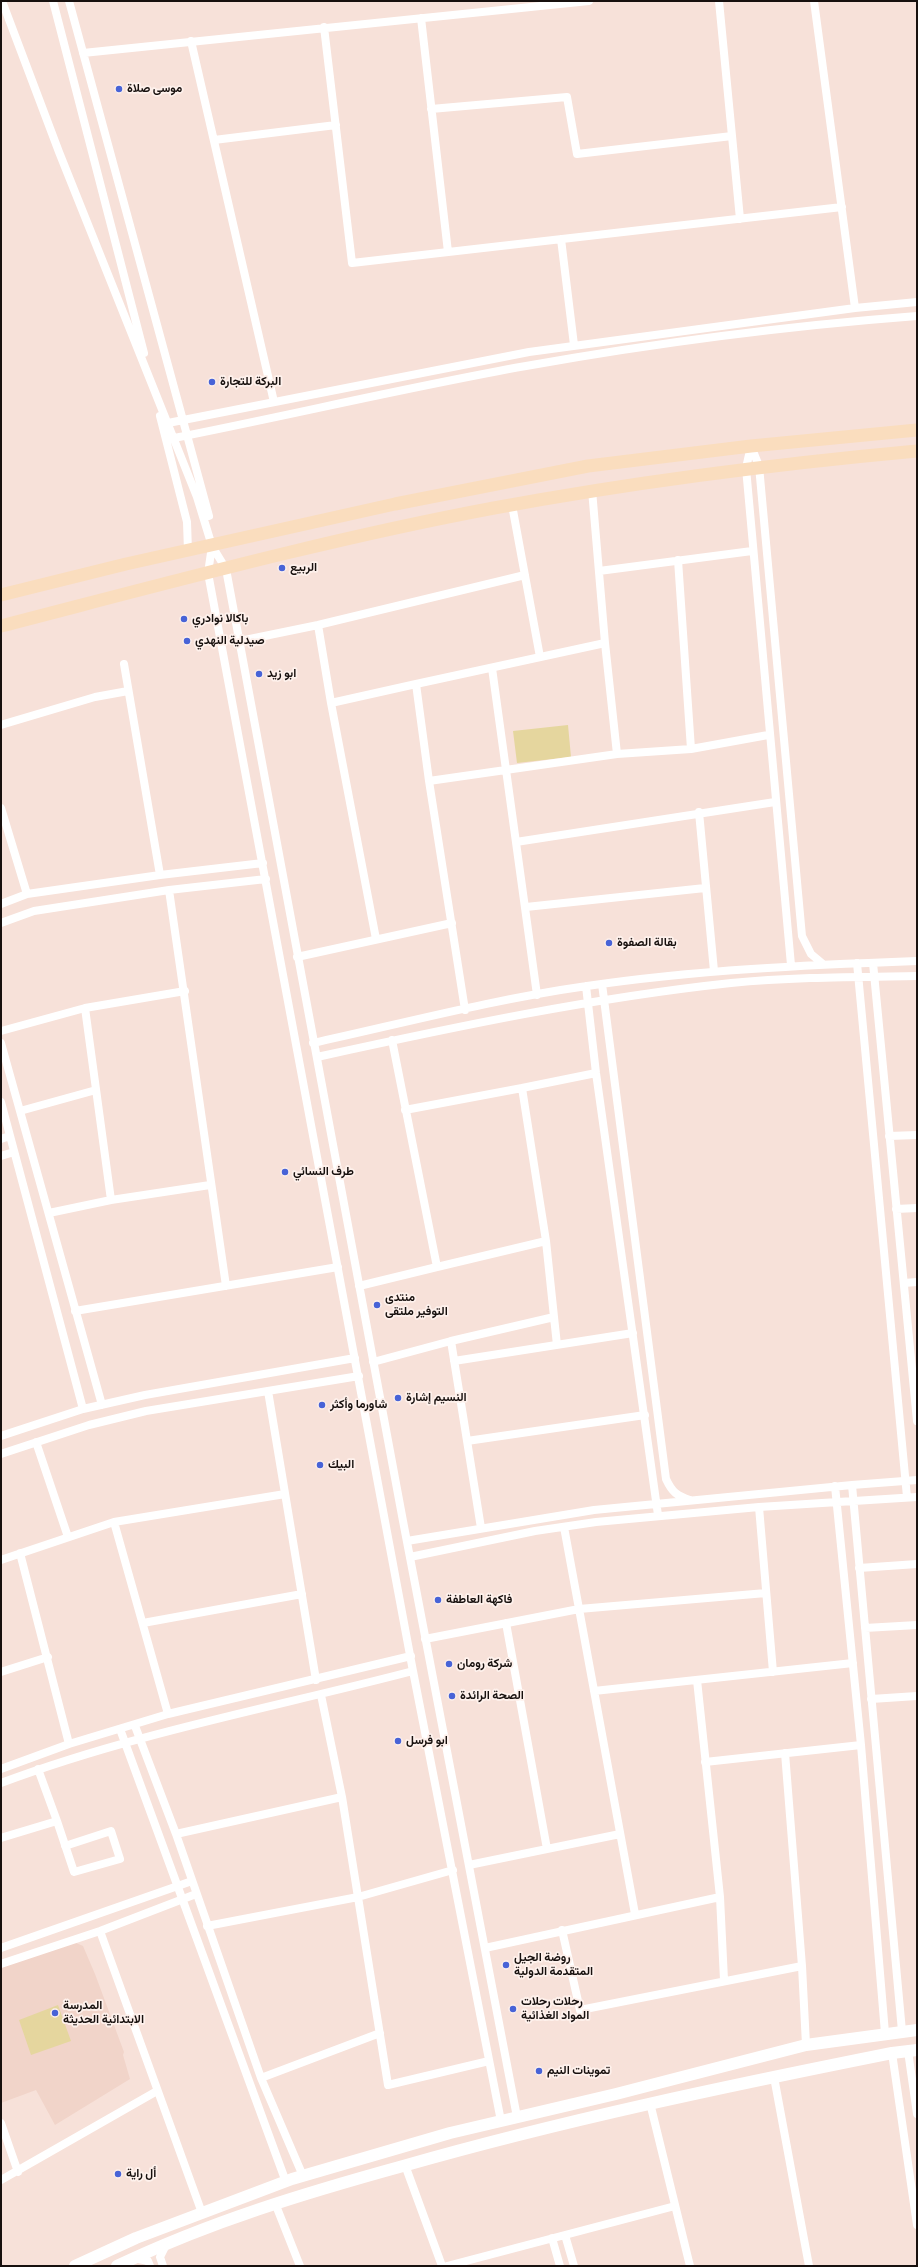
<!DOCTYPE html>
<meta charset="utf-8">
<style>
body{margin:0}
#map{position:relative;width:918px;height:2267px;overflow:hidden;background:#f7e1d9;font-family:"PT Sans Narrow",sans-serif}
canvas{display:block}
.frame{position:absolute;inset:0;border:2px solid #17100e;pointer-events:none}
</style>
<div id="map">
<canvas width="918" height="2267"></canvas>
<div class="frame"></div>
</div>
<script>
const g = document.querySelector('canvas').getContext('2d');
g.lineJoin = 'round';
function fill(path, color) { g.fillStyle = color; g.fill(path, 'evenodd'); }
function stroke(path, color, width, dash) { g.strokeStyle = color; g.lineWidth = width; g.lineCap = dash ? 'butt' : 'round'; g.setLineDash(dash || []); g.stroke(path); }
function label(font, color, halo, rows, align = 'center') {
  g.font = font + ' "PT Sans Narrow",Vazirmatn,sans-serif'; g.lineWidth = 3.5; g.setLineDash([]); g.textBaseline = 'middle'; g.strokeStyle = halo; g.fillStyle = color; for (const [text, x, y, turn = 0] of rows) {
    g.save(); g.translate(x, y); g.rotate((+turn || 0) * Math.PI / 180); g.textAlign = isNaN(turn) ? turn : align; if (halo) g.strokeText(text, 0, 0); g.fillText(text, 0, 0); g.restore();
  }
}
fill(new Path2D(`
 M74,1942L83,1946L95,1974L124,2052L123,2055L130,2079L55,2125L36,2090L1,2103V1967Z`), '#f1d4c9');
fill(new Path2D(`
 M568,725L571,757L517,763L513,731Z
 M58,2005L71,2041L31,2055L19,2020Z`), '#e5d69e');
stroke(new Path2D(`
 M2,1L59,152L197,497L212,546
 M53,1L144,353
 M69,1L209,516
 M719,1L740,219
 M814,1L855,308
 M421,18L448,252
 M324,27L352,263L842,207
 M191,41L274,402
 M83,53L589,1
 M431,109L567,97L577,154L732,136
 M214,140L336,125
 M561,239L574,345
 M160,416L187,522L188,551
 M168,423L529,352L855,308L917,302
 M174,438C291,415 408,387 526,366C655,343 786,326 917,316
 M751,446L759,466L802,936L811,954L823,964
 M751,446L746,468L791,965
 M512,505L540,657
 M678,560L691,749
 M599,571L752,551
 M318,625L331,703L376,939
 M240,641L318,625L525,575
 M605,643L617,754
 M124,664L160,875
 M492,668L537,995
 M331,703L416,684
 M1,725L95,697L128,691
 M429,781L416,684L605,643L592,490
 M1,808L27,894
 M699,812L714,971
 M516,842L775,802
 M169,890L226,1286
 M1,904L27,894L160,875L263,863
 M526,907L705,888
 M1,923L34,911L169,890L266,879
 M297,957L452,923
 M857,963L907,1497
 M873,963L917,1421
 M602,984L666,1479C672,1492 677,1496 690,1500
 M586,986L596,1073L658,1515
 M85,1008L111,1200
 M465,1010L429,781L617,754L691,749L768,735
 M1,1031L85,1008L185,991
 M1,1043L102,1405
 M313,1043C404,1023 495,999 587,986C696,970 806,965 917,961
 M317,1057C454,1027 591,998 731,983C792,977 855,977 917,976
 M1,1102L83,1409
 M405,1110L522,1088
 M20,1111L96,1090
 M889,1136L917,1135
 M1,1139L10,1136
 M1,1156L14,1152
 M896,1209L917,1208
 M49,1213L111,1200L210,1185
 M437,1267L546,1241L522,1088L596,1073
 M904,1283L917,1282
 M359,1286L437,1267L392,1040
 M75,1311L338,1267
 M554,1317L557,1345
 M454,1361L633,1333
 M373,1362L451,1341
 M268,1391L316,1680
 M1,1436L83,1409L145,1395L355,1358
 M467,1441L645,1415
 M36,1442L68,1537
 M1,1454L89,1425L146,1411L359,1376
 M852,1485L902,2031
 M835,1486L861,1745L885,2033
 M759,1507L773,1672
 M114,1522L168,1714
 M564,1527L635,1914
 M481,1528L451,1341L554,1317L546,1241
 M407,1541L594,1510L852,1485L917,1480
 M20,1553L69,1744
 M410,1557L535,1531L596,1522L759,1507L917,1497
 M1,1560L114,1522L285,1494
 M859,1568L917,1564
 M143,1623L302,1594
 M506,1623L547,1849
 M865,1628L917,1625
 M425,1639L579,1609L766,1593
 M1,1672L48,1657
 M697,1680L720,1897L724,1980
 M594,1691L853,1663
 M321,1695L342,1797L388,2085L489,2061
 M871,1699L917,1696
 M135,1726L176,1834L261,2078L303,2176
 M120,1729L286,2182
 M785,1753L802,1966L806,2045
 M705,1762L861,1745
 M1,1769L69,1744L168,1714L411,1656
 M38,1769L57,1821
 M1,1783C134,1733 276,1707 413,1671
 M176,1834L342,1797
 M1,1838L57,1821L74,1872L120,1859L111,1831L65,1846
 M469,1865L620,1834
 M207,1926L358,1897L453,1870
 M562,1930L580,2010L802,1966
 M100,1931L202,2213
 M1,1948L192,1881
 M485,1948L720,1897
 M1,1964L100,1931L196,1894
 M908,2051L917,2114
 M892,2053L917,2225
 M774,2077L809,2266
 M261,2078L380,2033
 M650,2103L690,2266
 M501,2121L413,1671L208,573L212,546L226,569L403,1521L517,2117
 M1,2123L18,2172
 M405,2165L442,2266
 M1,2180L157,2091
 M275,2203L300,2266
 M565,2235L574,2266
 M552,2238L560,2266
 M134,2258L148,2261L150,2266
 M163,2266L160,2257L166,2245
 M447,2266L675,2206`), '#fff', 8);
stroke(new Path2D(`
 M75,2266L136,2238L292,2179L450,2133L616,2094L806,2045L917,2030
 M117,2266C209,2222 305,2193 403,2166C564,2120 727,2086 892,2053L917,2050`), '#fff', 12);
stroke(new Path2D(`
 M1,595L126,564L395,504L588,466L751,446L917,430
 M1,626C164,584 328,539 494,508C634,482 775,464 917,451`), '#faddbe', 13);
for (const [x, y, r, color] of [
 [119,89,4,"#4863d7"],
 [212,382,4,"#4863d7"],
 [282,568,4,"#4863d7"],
 [184,619,4,"#4863d7"],
 [187,641,4,"#4863d7"],
 [259,674,4,"#4863d7"],
 [609,943,4,"#4863d7"],
 [285,1172,4,"#4863d7"],
 [377,1305,4,"#4863d7"],
 [398,1398,4,"#4863d7"],
 [322,1405,4,"#4863d7"],
 [320,1465,4,"#4863d7"],
 [438,1600,4,"#4863d7"],
 [449,1664,4,"#4863d7"],
 [452,1696,4,"#4863d7"],
 [398,1741,4,"#4863d7"],
 [506,1965,4,"#4863d7"],
 [513,2009,4,"#4863d7"],
 [55,2013,4,"#4863d7"],
 [539,2071,4,"#4863d7"],
 [118,2174,4,"#4863d7"]
]) { const dot = new Path2D(); dot.arc(x, y, r, 0, 2 * Math.PI); g.fillStyle = color; g.fill(dot); stroke(dot, '#fef1ec', 1.5); }
label('bold 12px', '#17100e', '#fef1ec', [
 ["موسى صلاة",127,89],
 ["البركة للتجارة",220,382],
 ["الربيع",290,568],
 ["باكالا نوادري",192,619],
 ["صيدلية النهدي",195,641],
 ["ابو زيد",267,674],
 ["بقالة الصفوة",617,943],
 ["طرف النسائي",293,1172],
 ["منتدى",385,1298],
 ["التوفير ملتقى",385,1312],
 ["النسيم إشارة",406,1398],
 ["شاورما وأكثر",330,1405],
 ["البيك",328,1465],
 ["فاكهة العاطفة",446,1600],
 ["شركة رومان",457,1664],
 ["الصحة الرائدة",460,1696],
 ["ابو فرسل",406,1741],
 ["روضة الجيل",514,1958],
 ["المتقدمة الدولية",514,1972],
 ["رحلات رحلات",521,2002],
 ["المواد الغذائية",521,2016],
 ["المدرسة",63,2006],
 ["الابتدائية الحديثة",63,2020],
 ["تموينات النيم",547,2071],
 ["أل راية",126,2174]
], 'left');
</script>
